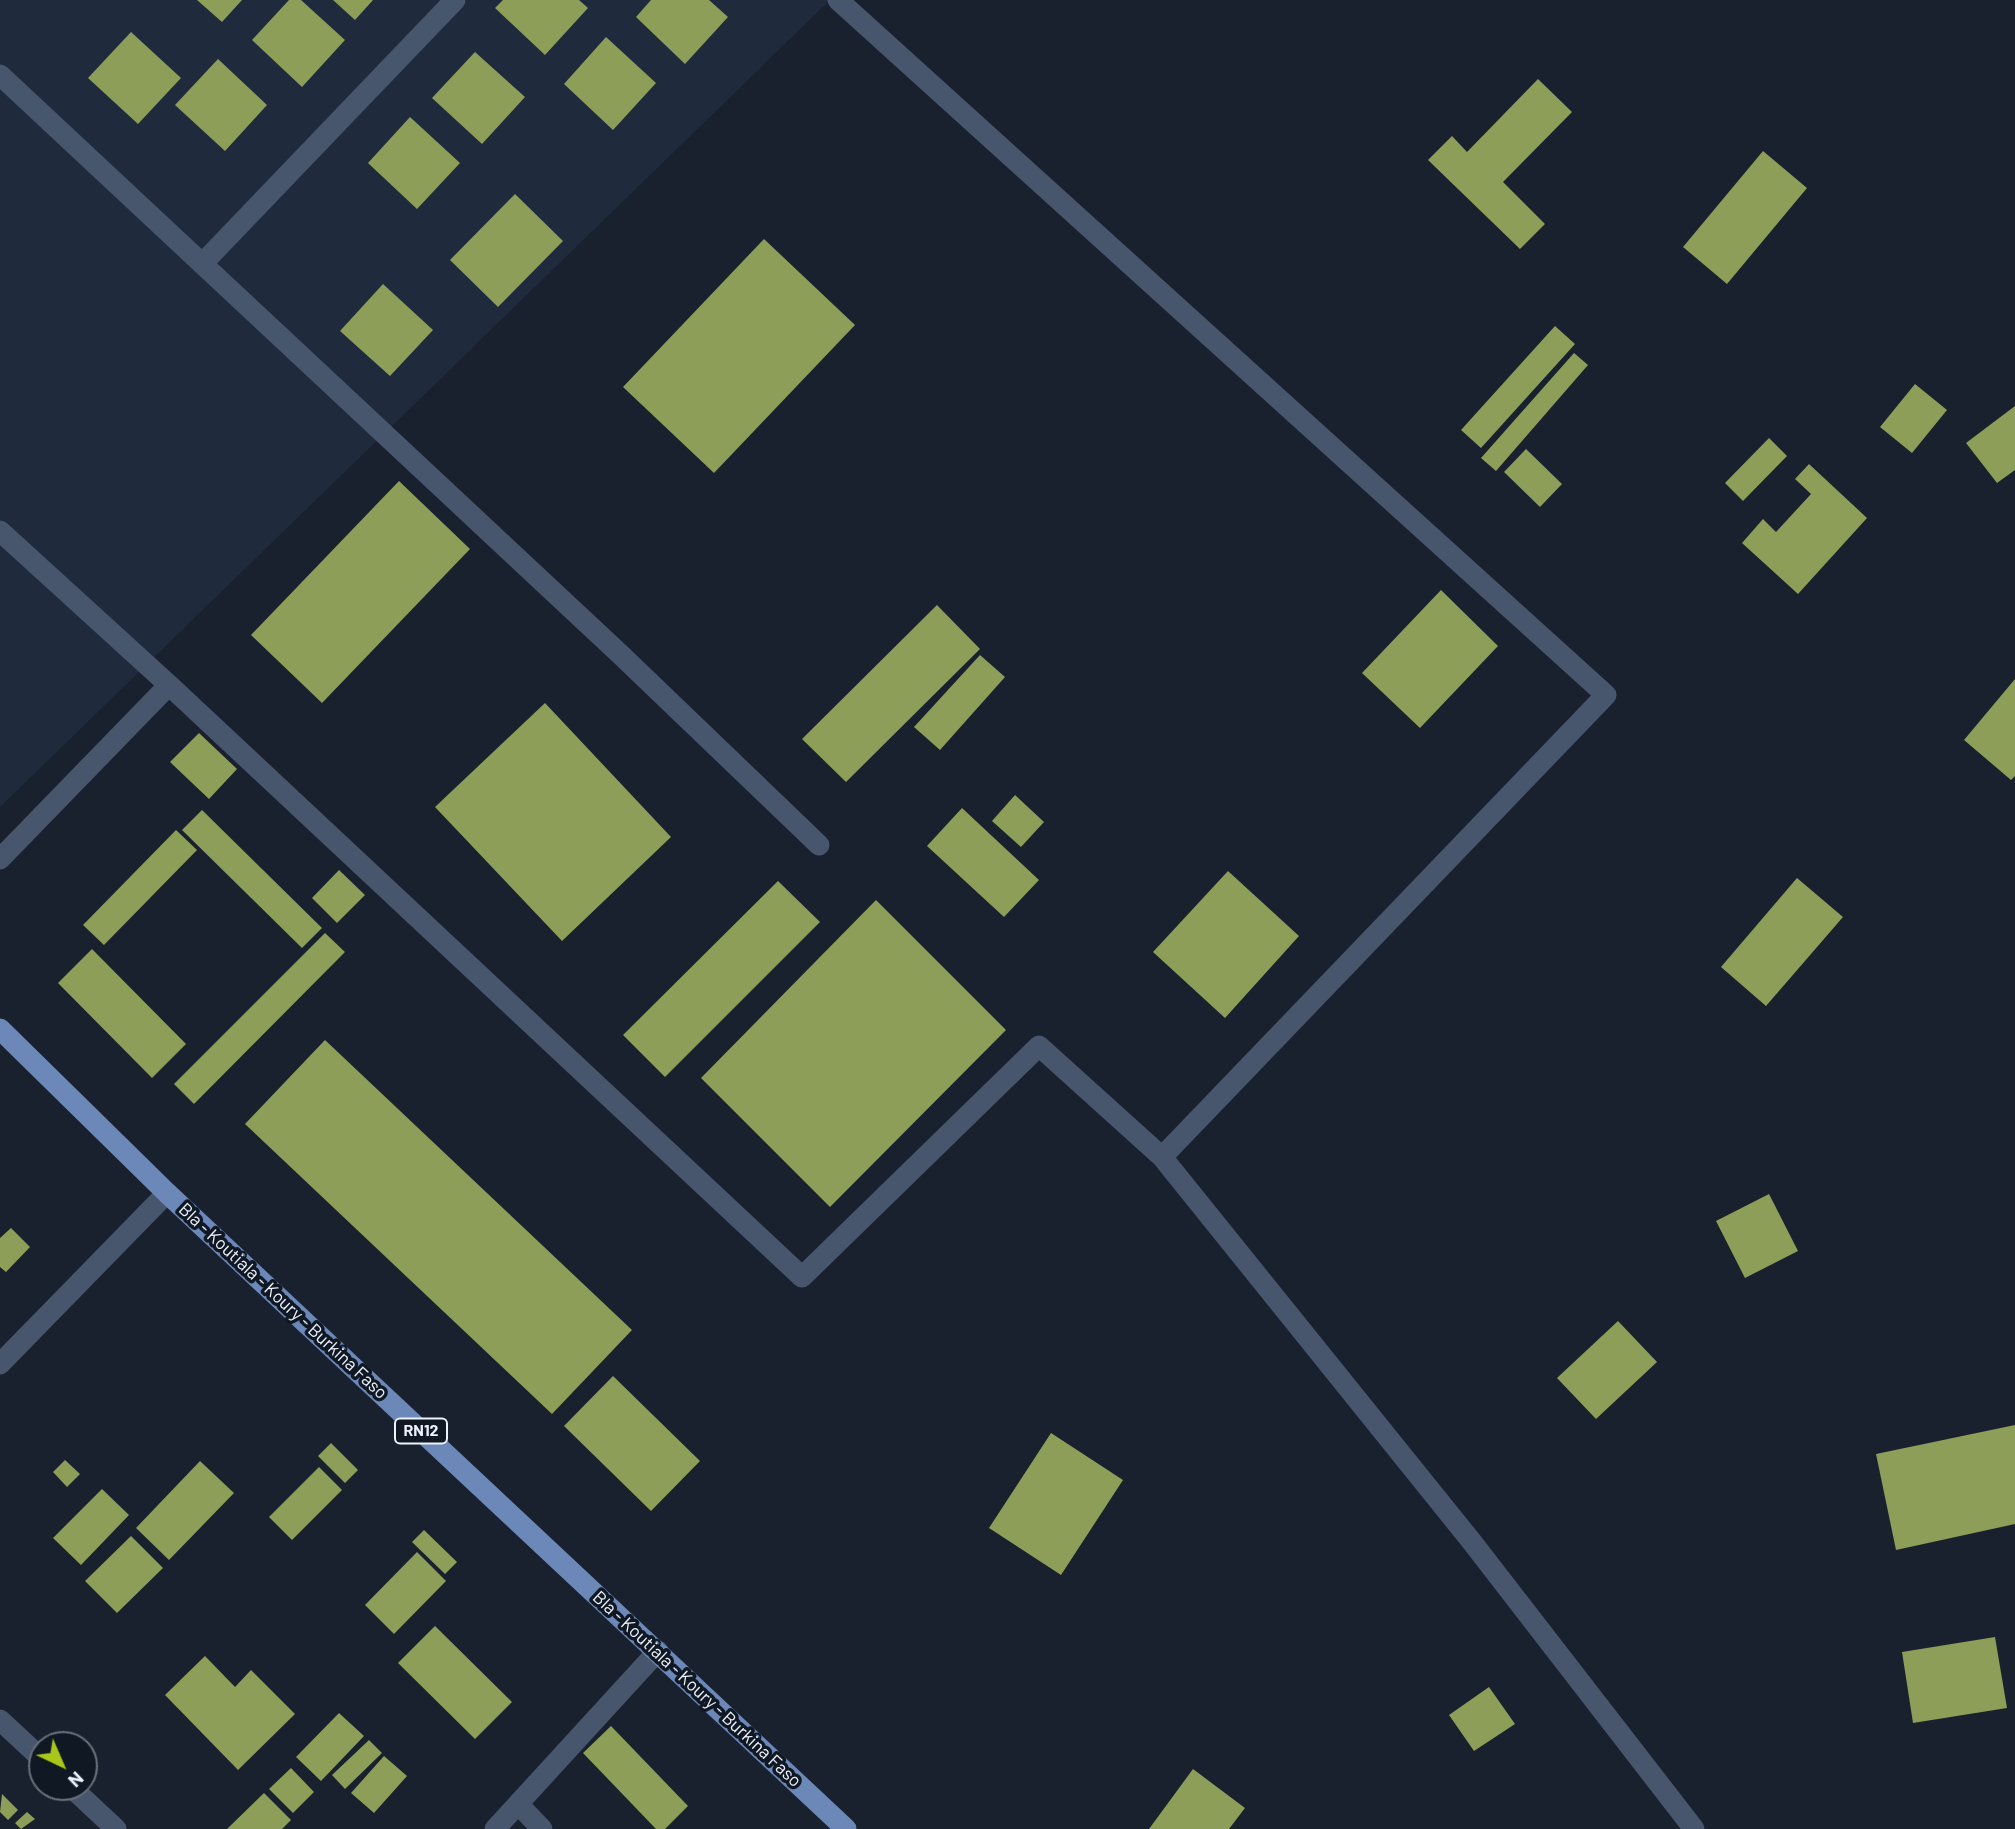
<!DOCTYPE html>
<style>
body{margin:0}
#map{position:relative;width:2015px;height:1829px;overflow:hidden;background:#19212e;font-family:Barlow,sans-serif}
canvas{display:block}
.north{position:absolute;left:28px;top:1731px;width:70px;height:70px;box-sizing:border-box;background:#101824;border:2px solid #68707a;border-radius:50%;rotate:136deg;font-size:19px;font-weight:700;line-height:28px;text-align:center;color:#edf3fc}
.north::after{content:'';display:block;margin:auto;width:24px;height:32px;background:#a9c719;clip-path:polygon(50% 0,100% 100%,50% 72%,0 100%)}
</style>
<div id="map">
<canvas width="2015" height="1829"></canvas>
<div class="north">N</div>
</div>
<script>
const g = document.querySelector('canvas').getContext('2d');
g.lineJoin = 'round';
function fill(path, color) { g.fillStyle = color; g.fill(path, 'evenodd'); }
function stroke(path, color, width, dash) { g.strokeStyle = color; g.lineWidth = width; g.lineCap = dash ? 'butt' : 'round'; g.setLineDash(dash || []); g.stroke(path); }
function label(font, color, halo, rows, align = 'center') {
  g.font = font + ' Barlow,sans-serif'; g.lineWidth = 7; g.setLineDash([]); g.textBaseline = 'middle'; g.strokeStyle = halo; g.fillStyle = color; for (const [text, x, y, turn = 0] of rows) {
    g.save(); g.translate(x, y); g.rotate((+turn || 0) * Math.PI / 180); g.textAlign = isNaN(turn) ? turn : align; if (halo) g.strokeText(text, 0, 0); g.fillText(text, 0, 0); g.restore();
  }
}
fill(new Path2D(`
 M0,0H830L0,807Z`), '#1f2b3d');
fill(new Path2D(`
 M197,0H242L222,22Z
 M289,0H301L345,40L302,87L252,40Z
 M333,0H373L355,20Z
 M503,0H579L588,8L545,55L495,8Z
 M651,0H709L728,17L685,64L636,17Z
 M131,32L181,78L138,124L88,78Z
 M606,37L656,83L613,130L564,84Z
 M475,52L525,97L482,144L432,98Z
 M218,59L267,105L225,151L175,105Z
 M1538,79L1572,112L1503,182L1545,224L1520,249L1428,160L1452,136L1467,152Z
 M410,117L460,163L417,209L368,163Z
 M1763,151L1807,188L1727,284L1683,247Z
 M515,194L563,241L498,307L450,260Z
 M764,239L855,325L714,473L623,387Z
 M383,284L433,330L390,376L340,331Z
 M1555,326L1575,344L1481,448L1461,430Z
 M1574,353L1588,365L1496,471L1481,458Z
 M1915,384L1947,410L1912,453L1880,427Z
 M2015,406V470L1997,483L1966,443Z
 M1769,438L1787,456L1743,501L1725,483Z
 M1526,449L1562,484L1540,507L1504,472Z
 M1809,464L1867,518L1798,594L1742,543L1763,519L1776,532L1811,494L1795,479Z
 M399,481L470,549L322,703L251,635Z
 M1441,590L1498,646L1420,728L1362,673Z
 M937,605L980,649L846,782L802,739Z
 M980,655L1005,677L940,750L914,727Z
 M2015,679V776L2011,780L1964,740Z
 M545,703L671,837L562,941L435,807Z
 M199,733L237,769L209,799L170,762Z
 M1015,795L1044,822L1021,847L992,821Z
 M962,808L1039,880L1004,917L927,846Z
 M202,810L322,928L302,948L182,830Z
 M176,830L197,850L104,945L83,925Z
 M339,870L365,895L337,923L312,898Z
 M1228,871L1299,936L1225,1018L1153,952Z
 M1797,878L1843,917L1766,1006L1721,967Z
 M778,881L820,922L665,1077L623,1035Z
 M876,900L1006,1030L830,1207L701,1078Z
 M325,933L345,952L194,1104L174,1084Z
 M92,949L186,1044L152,1078L58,983Z
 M325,1040L632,1330L552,1414L245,1124Z
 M1769,1194L1798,1251L1745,1278L1716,1221Z
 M11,1228L30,1247L6,1272L0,1267V1238Z
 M1618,1321L1657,1362L1596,1419L1557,1378Z
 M613,1376L700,1461L651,1511L564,1426Z
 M2015,1425V1524L1896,1550L1876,1454Z
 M1051,1433L1123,1480L1061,1575L989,1528Z
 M331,1443L358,1470L345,1483L318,1456Z
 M65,1460L80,1474L67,1487L53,1472Z
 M200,1461L234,1493L169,1560L136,1528Z
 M319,1467L342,1490L292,1540L269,1517Z
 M102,1489L129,1515L81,1565L53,1538Z
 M424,1530L457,1562L445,1574L412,1542Z
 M131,1536L163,1568L117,1613L85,1581Z
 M417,1552L446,1581L394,1634L365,1605Z
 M435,1626L512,1702L475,1739L398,1663Z
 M1995,1637L2007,1708L1913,1723L1902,1652Z
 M205,1656L235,1687L251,1670L295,1714L238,1770L165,1695Z
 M1489,1687L1515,1724L1474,1751L1449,1715Z
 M339,1713L364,1736L321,1781L296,1757Z
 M611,1726L688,1806L665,1829H656L583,1753Z
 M369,1740L382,1753L345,1789L332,1775Z
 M384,1756L407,1776L374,1813L351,1793Z
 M291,1768L314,1792L293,1813L269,1789Z
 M1193,1769L1245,1808L1229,1829H1149Z
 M264,1793L291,1820L282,1829H227Z
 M2,1794L18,1810L8,1820L0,1812Z
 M27,1812L35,1819L21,1829L15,1823Z`), '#8d9e58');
stroke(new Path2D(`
 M838,0L1606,695L1162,1157
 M0,75L621,655L819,845
 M202,264L455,0
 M0,531L169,685L0,859
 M169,685L802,1277L1039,1046L1162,1157L1472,1542L1694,1829
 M0,1364L167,1193
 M0,1720L42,1759
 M71,1787L116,1829
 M518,1804L542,1829
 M495,1829L658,1651`), '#47556d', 21);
stroke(new Path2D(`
 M0,1029L167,1193L846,1829`), '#6b88b9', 21);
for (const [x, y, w] of [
 [421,1431,52]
]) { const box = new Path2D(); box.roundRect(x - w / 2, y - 12.5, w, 25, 5); g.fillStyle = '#101824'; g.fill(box); stroke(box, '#edf3fc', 2); }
label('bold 16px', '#edf3fc', null, [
 ["RN12",421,1431]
]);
label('18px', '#edf3fc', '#101824', [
 ["Bla - Koutiala - Koury - Burkina Faso",283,1301,43],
 ["Bla - Koutiala - Koury - Burkina Faso",697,1689,43]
]);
</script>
